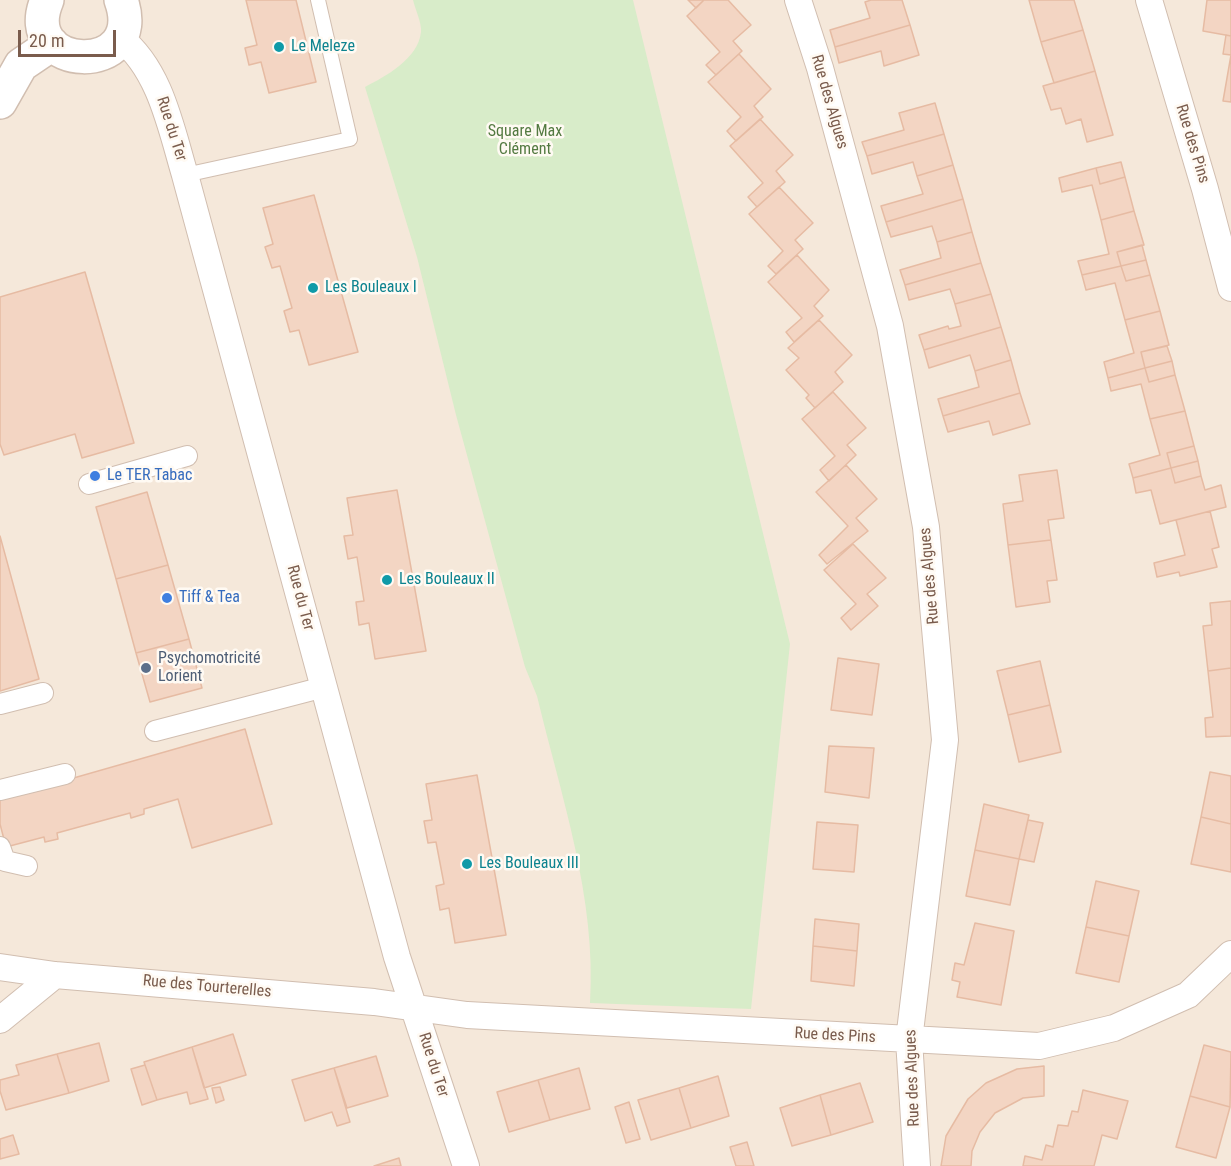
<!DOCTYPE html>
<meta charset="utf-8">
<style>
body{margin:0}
#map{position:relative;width:1231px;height:1166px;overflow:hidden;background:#fdf6ec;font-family:"Roboto Condensed",sans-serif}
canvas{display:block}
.scale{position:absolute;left:18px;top:30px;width:98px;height:27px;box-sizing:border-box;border:3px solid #7a5c4d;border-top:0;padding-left:8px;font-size:18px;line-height:21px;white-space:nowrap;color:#7a5c4d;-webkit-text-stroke:4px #fffaf3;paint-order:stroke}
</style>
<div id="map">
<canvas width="1231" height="1166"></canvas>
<div class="scale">20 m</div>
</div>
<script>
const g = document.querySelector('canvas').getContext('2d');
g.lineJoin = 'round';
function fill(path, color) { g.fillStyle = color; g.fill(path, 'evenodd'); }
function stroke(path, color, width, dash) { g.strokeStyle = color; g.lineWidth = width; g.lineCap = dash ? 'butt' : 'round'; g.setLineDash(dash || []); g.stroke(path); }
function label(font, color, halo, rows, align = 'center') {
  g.font = font + ' "Roboto Condensed",sans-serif'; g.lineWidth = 5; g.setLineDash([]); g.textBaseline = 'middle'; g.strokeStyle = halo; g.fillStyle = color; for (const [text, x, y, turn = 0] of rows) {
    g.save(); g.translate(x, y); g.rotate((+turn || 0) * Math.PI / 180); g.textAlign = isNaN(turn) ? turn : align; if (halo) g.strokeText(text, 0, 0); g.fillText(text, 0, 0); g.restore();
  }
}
fill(new Path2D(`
 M0,0H1231V1166H0Z`), '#f5e8da');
fill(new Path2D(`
 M413,0H633L790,644L751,1009L590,1003C597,899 561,796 537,696L525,667L456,415L417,257L365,87C386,76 418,59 421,32C422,23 415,9 413,0Z`), '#d8ecc9');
const building = new Path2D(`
 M246,0H296L316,82L269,93L261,62L249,65L245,48L257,45Z
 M688,0H704L696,8Z
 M704,0H728L751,25L733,41L742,51L716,75L706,65L720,52L687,16Z
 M871,0H902L910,25L835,47L830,30L870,18L865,2Z
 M1029,0H1074L1083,30L1041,42Z
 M1207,0H1231V36L1203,31Z
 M910,25L919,55L884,66L881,51L839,63L835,47Z
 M1083,30L1095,71L1054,83L1041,42Z
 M1226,35L1231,36V55L1223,54Z
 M739,54L771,89L754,106L763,117L736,141L727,131L741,117L708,82Z
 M1231,55V102L1223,101Z
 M1095,71L1113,135L1087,142L1081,119L1066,124L1061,108L1051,110L1043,86Z
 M935,103L944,134L867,156L862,142L904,130L899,113Z
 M760,119L793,155L776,171L785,182L757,207L748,197L763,183L730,146Z
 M944,134L953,165L917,176L913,162L872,174L867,156Z
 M1121,162L1125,177L1100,184L1096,168Z
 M953,165L963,199L886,222L881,206L923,194L917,176Z
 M1096,168L1100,184L1125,177L1134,211L1101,220L1092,185L1062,192L1059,178Z
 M779,187L813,223L795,240L803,249L776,274L768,266L783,251L749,214Z
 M314,195L358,352L309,365L299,330L290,332L284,311L292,308L280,266L272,268L265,247L273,244L263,208Z
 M963,199L972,232L937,242L932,226L891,237L886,222Z
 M1134,211L1144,245L1117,252L1121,266L1082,275L1078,261L1109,254L1101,220Z
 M972,232L981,263L905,285L900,270L941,258L937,242Z
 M1142,245L1146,260L1121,266L1117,252Z
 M797,255L829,290L814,306L823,316L794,342L786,332L802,318L768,282Z
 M1146,260L1150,275L1126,281L1121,266Z
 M981,263L991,294L955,304L950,289L909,300L905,285Z
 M1121,266L1126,281L1150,275L1160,311L1125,320L1115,283L1086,290L1082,275Z
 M85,272L134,443L82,458L75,434L4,455L0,444V297Z
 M991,294L1001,327L924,350L919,335L948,326L949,329L961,326L955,304Z
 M1160,311L1169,345L1141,352L1145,368L1108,378L1104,362L1134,353L1125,320Z
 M819,320L852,355L835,372L843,382L815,408L806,398L809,395L786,370L799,358L788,348Z
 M1001,327L1011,360L975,371L970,355L929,368L924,350Z
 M1167,346L1172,361L1145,368L1141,352Z
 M1011,360L1020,393L943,416L938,399L979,387L975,371Z
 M1172,361L1175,375L1149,382L1145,368Z
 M1145,368L1149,382L1175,375L1185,411L1150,419L1141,384L1111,391L1108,378Z
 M833,392L866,428L847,445L856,455L829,481L820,470L835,456L802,419Z
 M1020,393L1030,424L993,435L989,421L948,432L943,416Z
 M1185,411L1194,446L1167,453L1171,468L1133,478L1129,464L1160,455L1150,419Z
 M1194,446L1198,461L1171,468L1167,453Z
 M1198,461L1201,476L1175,483L1171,468Z
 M846,465L877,499L856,518L868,531L827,564L819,555L848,526L816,492Z
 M1171,468L1175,483L1201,476L1205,490L1221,485L1226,507L1160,524L1151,490L1136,493L1133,478Z
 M1057,470L1064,518L1048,520L1051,540L1008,545L1003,504L1023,501L1019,475Z
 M397,490L426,651L375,659L369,623L359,625L356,602L364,601L357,557L348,559L344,536L353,535L347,498Z
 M147,492L168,565L116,579L96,507Z
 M1210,511L1219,547L1212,549L1217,567L1180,576L1179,572L1157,577L1154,563L1185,555L1176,520Z
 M0,536L39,679L0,691Z
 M1051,540L1057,580L1047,581L1050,602L1016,607L1008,545Z
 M853,544L886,578L867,594L878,606L851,630L841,618L856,604L824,570Z
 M168,565L189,639L136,653L116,579Z
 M1231,601V668L1208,671L1203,626L1212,625L1210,603Z
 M189,639L202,688L150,702L136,653Z
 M838,658L879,664L872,715L831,710Z
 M1040,661L1050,705L1008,715L997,671Z
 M1231,668V736L1206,737L1205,718L1213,717L1208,671Z
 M1050,705L1061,752L1019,762L1008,715Z
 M245,729L272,824L192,848L178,799L144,809V814L131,818L130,813L57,833L58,839L45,842L44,837L6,847L0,824V799Z
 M829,746L874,748L869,798L825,792Z
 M1210,772L1231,776V824L1201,817Z
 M477,775L506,935L455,943L449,908L440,910L436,886L444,884L436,842L428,843L424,821L432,820L426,784Z
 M984,804L1029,815L1019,859L975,850Z
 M1201,817L1231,824V872L1191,864Z
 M1028,820L1043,823L1034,862L1019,859Z
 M817,822L858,825L854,872L813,869Z
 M975,850L1019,859L1010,905L966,896Z
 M1096,881L1139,891L1129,936L1086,927Z
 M815,919L859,924L857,951L813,946Z
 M975,923L1014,931L1001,1005L957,997L960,982L952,980L955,963L964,965Z
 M1086,927L1129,936L1119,982L1076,973Z
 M813,946L857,951L854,986L811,981Z
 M233,1034L246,1075L204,1088L192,1047Z
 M99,1043L109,1081L69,1093L57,1054Z
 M1204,1045L1231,1052L1230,1107L1190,1096Z
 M192,1047L208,1099L190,1104L187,1092L157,1100L144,1062Z
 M57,1054L69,1093L6,1110L0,1091V1080L19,1075L16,1065Z
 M376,1056L388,1096L347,1108L334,1068Z
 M145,1065L157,1100L142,1105L131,1069Z
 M1044,1066V1096L1023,1098L995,1113L980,1132L972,1151L971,1166H941L946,1136L968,1099L986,1083L1017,1069Z
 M334,1068L350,1122L337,1126L332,1112L305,1121L292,1080Z
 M579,1068L590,1109L550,1120L538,1080Z
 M718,1076L729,1116L691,1128L679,1088Z
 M538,1080L550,1120L509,1132L497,1092Z
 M860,1083L873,1122L831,1135L820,1095Z
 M220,1087L224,1100L216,1103L212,1088Z
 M679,1088L691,1128L651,1140L638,1100Z
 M1083,1090L1128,1101L1117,1139L1102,1135L1094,1166H1023L1025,1156L1042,1160L1046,1145L1053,1147L1058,1125L1068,1126L1072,1111L1078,1112Z
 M820,1095L831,1135L792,1146L780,1108Z
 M1190,1096L1230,1107L1216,1158L1176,1147Z
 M629,1102L640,1139L626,1143L615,1107Z
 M13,1135L19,1154L0,1159V1139Z
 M747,1142L754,1166H736L730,1147Z
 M399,1158L401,1166H374Z`);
fill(building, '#f3d5c3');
stroke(building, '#e6bba3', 1.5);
const service = new Path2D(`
 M185,175L350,139L318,0`);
const pedestrian = new Path2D(`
 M89,484L187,456
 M0,704L43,693
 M155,731L324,687
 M0,790L65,774
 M0,847L5,861L27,866`);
const minor = new Path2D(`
 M798,0L820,68L890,326L926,527L945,740L909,1040L917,1166
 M1149,0L1205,189L1231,288
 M120,38C160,69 171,128 185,175L397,957L466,1166
 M0,967L55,975L374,1002L467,1015L1039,1046L1114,1028L1188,995L1231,954
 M0,1020L55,975`);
const tertiary = new Path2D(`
 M47,0C16,73 149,78 121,0
 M0,102L21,65L52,44`);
stroke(service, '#d1beb0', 16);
stroke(pedestrian, '#d1beb0', 22);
stroke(minor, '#d1beb0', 28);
stroke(tertiary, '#d1beb0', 36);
stroke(service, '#fff', 14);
stroke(pedestrian, '#fff', 20);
stroke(minor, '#fff', 26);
stroke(tertiary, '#fff', 33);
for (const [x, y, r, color] of [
 [279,47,6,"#0f9aa8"],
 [313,288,6,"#0f9aa8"],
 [95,476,6,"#3f7fe0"],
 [387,580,6,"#0f9aa8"],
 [167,598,6,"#3f7fe0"],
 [146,668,6,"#5c6f8a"],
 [467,864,6,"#0f9aa8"]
]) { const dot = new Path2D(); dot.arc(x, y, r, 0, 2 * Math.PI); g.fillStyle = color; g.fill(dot); stroke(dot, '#fffaf3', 2); }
label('16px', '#0d838f', '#fffaf3', [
 ["Le Meleze",291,47],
 ["Les Bouleaux I",325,288],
 ["Les Bouleaux II",399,580],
 ["Les Bouleaux III",479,864]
], 'left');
label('16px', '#7a5c4d', '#fffaf3', [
 ["Rue des Algues",829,102,74],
 ["Rue du Ter",171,129,72],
 ["Rue des Pins",1192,144,73],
 ["Rue des Algues",930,576,-95],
 ["Rue du Ter",300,598,75],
 ["Rue des Tourterelles",207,987,5],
 ["Rue des Pins",835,1036,3],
 ["Rue du Ter",433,1065,72],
 ["Rue des Algues",913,1078,-92]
]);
label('16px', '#537a41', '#fffaf3', [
 ["Square Max",525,132],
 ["Clément",525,150]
]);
label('16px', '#366cbe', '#fffaf3', [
 ["Le TER Tabac",107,476],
 ["Tiff & Tea",179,598]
], 'left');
label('16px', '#4e5e75', '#fffaf3', [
 ["Psychomotricité",158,659],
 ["Lorient",158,677]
], 'left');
</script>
